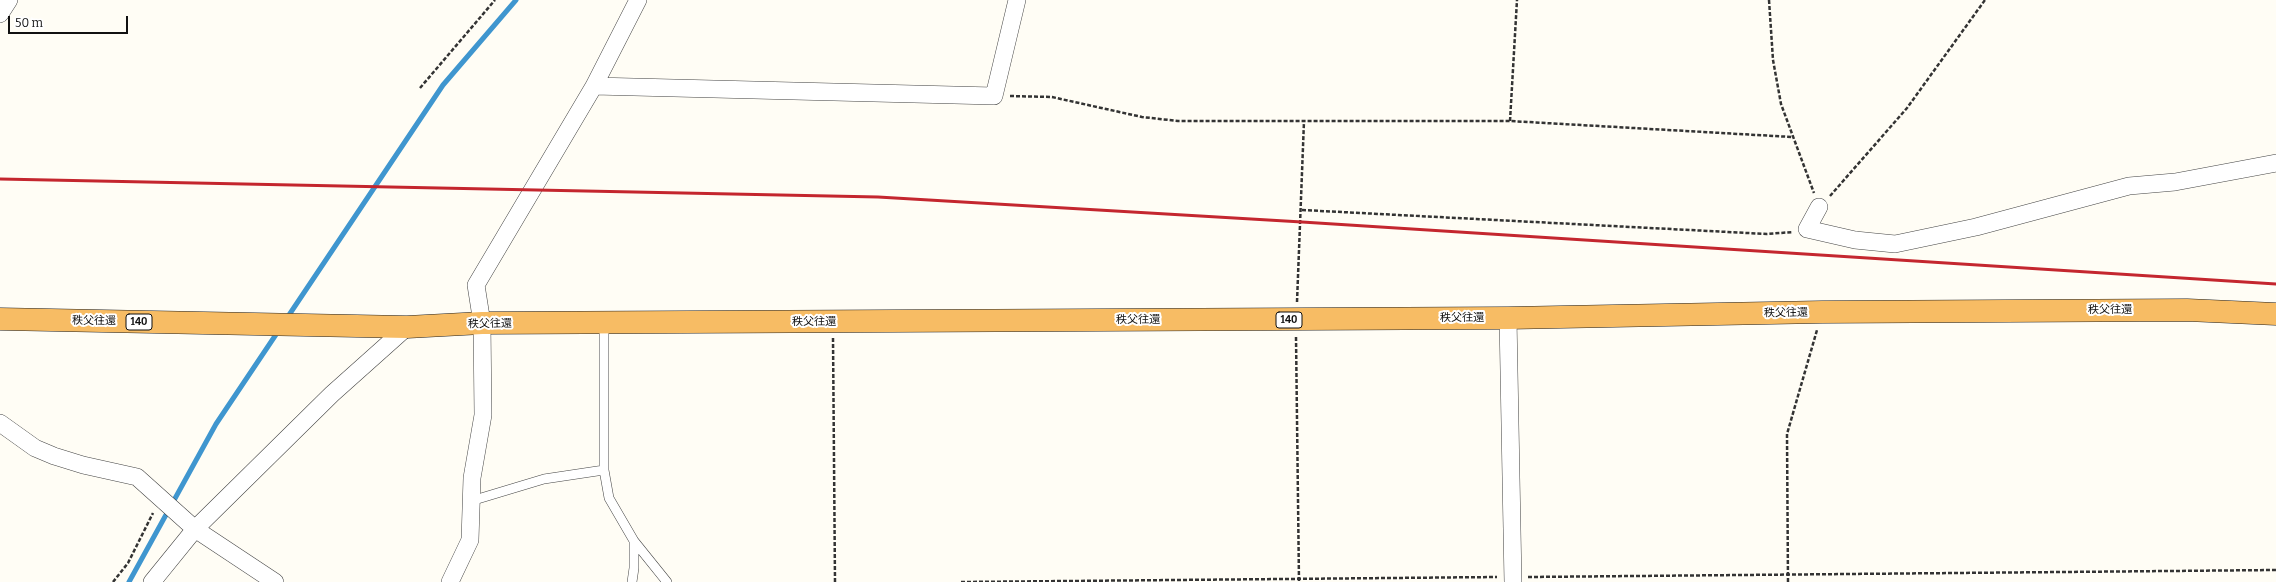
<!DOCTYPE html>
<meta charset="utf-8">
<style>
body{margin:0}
#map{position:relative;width:2276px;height:582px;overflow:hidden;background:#fffdf5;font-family:Bitter,serif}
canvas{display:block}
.scale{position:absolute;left:8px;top:16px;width:120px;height:18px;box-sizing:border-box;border:2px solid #111;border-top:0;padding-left:5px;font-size:12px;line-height:14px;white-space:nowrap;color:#111;-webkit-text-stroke:3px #fff;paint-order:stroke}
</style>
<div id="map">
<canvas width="2276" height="582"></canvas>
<div class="scale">50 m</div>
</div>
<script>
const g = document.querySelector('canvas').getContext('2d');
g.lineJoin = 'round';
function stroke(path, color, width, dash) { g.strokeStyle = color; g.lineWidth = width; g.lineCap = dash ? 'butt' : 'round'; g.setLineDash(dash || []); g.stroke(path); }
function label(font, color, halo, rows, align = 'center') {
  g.font = font + ' Bitter,"Noto Sans JP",serif'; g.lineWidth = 4; g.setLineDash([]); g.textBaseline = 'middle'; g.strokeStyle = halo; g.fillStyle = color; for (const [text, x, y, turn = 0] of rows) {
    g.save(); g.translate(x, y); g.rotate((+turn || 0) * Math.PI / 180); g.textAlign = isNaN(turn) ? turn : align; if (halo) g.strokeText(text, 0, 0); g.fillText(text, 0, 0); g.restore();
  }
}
stroke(new Path2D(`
 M287,318L443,85L516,0
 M129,582L216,424L279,330`), '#3f96cf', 5);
const service = new Path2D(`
 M604,323V470L609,498L634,541L667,582
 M471,501L544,479L604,470
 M632,582L634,568V541`);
const minor = new Path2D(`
 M0,14L9,0
 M594,86L994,96L1017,0
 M1819,207L1807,229L1855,240L1895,244L1976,227L2129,186L2175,182L2276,163
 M1508,318L1513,582
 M0,423L35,448L54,456L83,465L137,477L195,529L275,582
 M152,582L195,529L332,394L407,327
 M450,582L470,540L472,478L483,415L482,323L476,285L594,86L638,0`);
const trunk = new Path2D(`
 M0,319L407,327L482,323L1508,318L1822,312L2187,310L2276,314`);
stroke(service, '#444', 10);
stroke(minor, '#444', 18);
stroke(trunk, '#222', 23);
stroke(new Path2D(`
 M1769,0L1773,60L1781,104L1814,193
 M420,88L495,0
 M1010,96L1052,97L1142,117L1178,121H1510L1792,137
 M1510,121L1517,0
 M1830,196L1907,108L1985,0
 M1302,210L1767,234L1793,232
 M1297,302L1304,121
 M1296,337L1299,582
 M833,338L835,582
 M1528,577L2276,570
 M113,582L128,563L153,513
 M961,582L1497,577
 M1788,582L1787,434L1817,330`), '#333', 2.5, [4, 2]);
stroke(service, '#fff', 9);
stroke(minor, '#fff', 17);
stroke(trunk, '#f7bc64', 22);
stroke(new Path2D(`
 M0,179L878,197L1302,222L2276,284`), '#c4262e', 3);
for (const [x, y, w] of [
 [1289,320,26],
 [139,322,26]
]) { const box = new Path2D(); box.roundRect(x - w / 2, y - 8, w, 16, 3); g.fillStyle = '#fff'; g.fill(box); stroke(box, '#111', 1); }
label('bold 10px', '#111', null, [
 ["140",1289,320],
 ["140",139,322]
]);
label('11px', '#111', '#fff', [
 ["秩父往還",2110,310],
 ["秩父往還",1786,313,-1],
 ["秩父往還",1462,318],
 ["秩父往還",1138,320],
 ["秩父往還",94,321,1],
 ["秩父往還",814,322],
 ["秩父往還",490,324,-1]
]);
</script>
